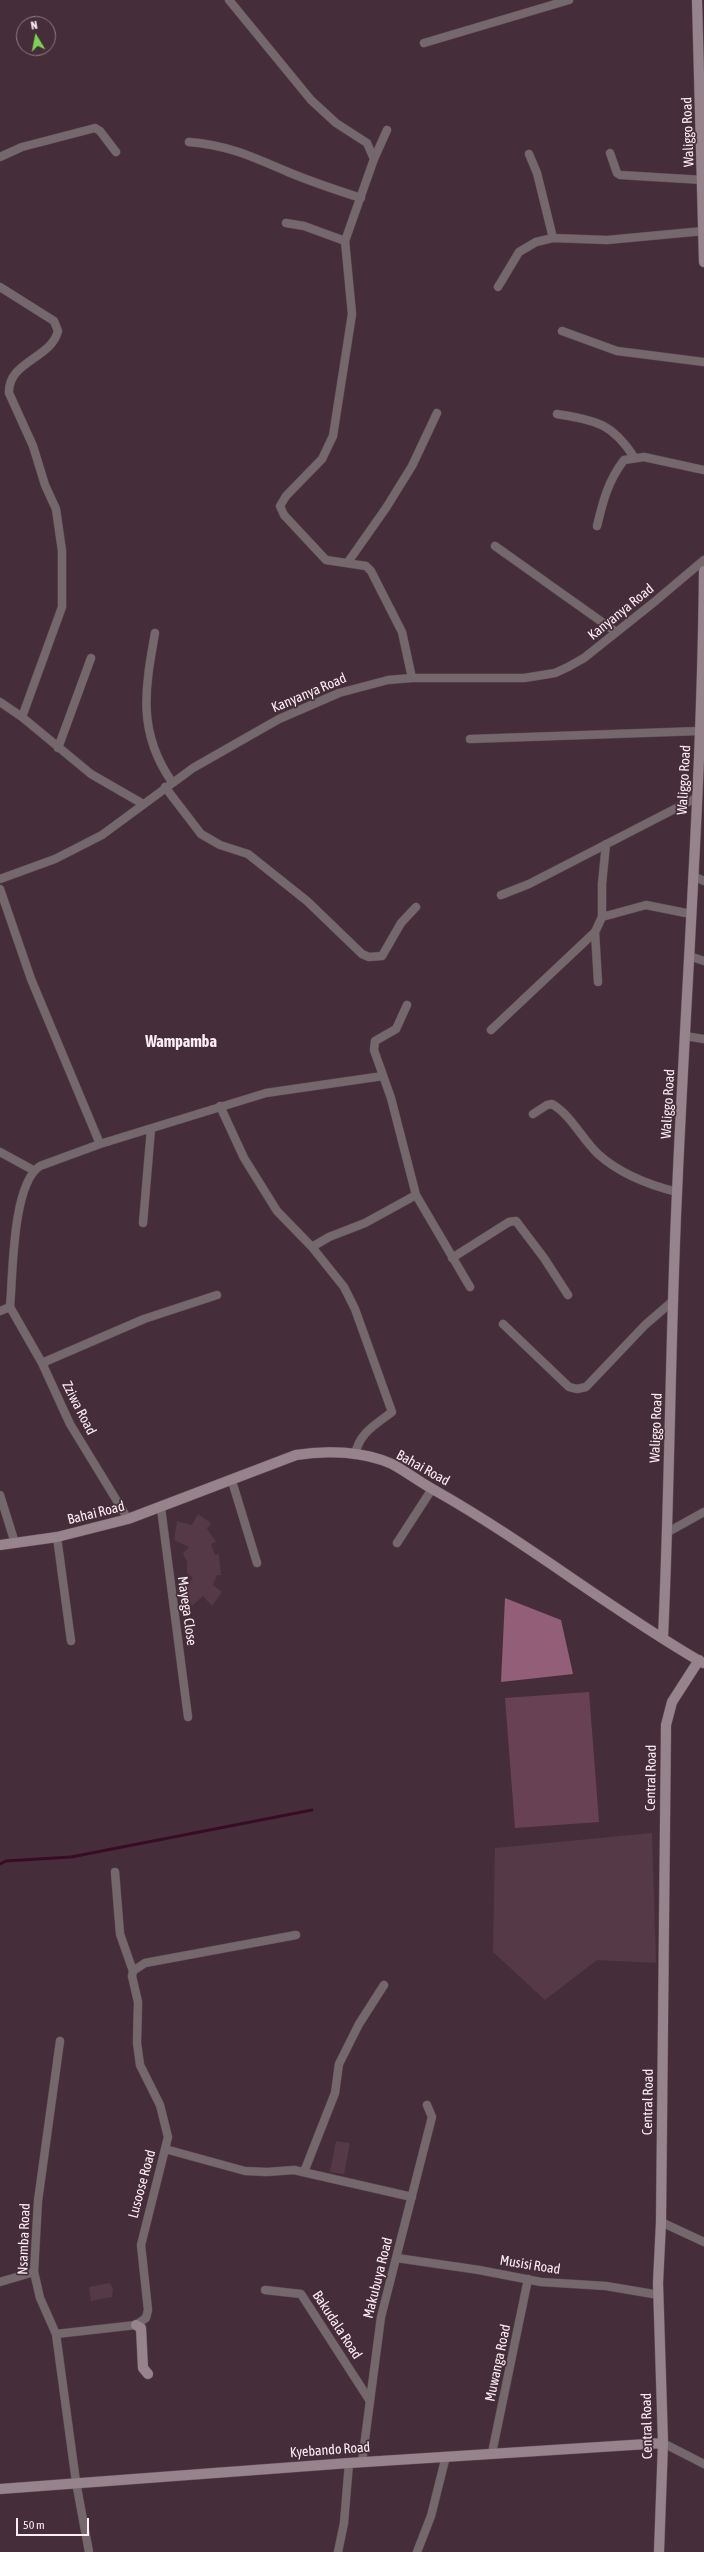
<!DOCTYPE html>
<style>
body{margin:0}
#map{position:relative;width:704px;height:2552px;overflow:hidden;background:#452e39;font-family:"Asap Condensed",sans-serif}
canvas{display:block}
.north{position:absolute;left:16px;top:16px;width:40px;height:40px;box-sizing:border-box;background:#452e39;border:1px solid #8f7a84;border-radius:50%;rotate:350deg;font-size:11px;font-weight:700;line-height:16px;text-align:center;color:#fdedf4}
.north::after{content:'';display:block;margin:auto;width:14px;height:18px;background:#7dd153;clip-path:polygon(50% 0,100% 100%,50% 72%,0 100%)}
.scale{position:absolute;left:16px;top:2518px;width:73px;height:18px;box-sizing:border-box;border:2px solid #fdedf4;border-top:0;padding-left:5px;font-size:12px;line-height:14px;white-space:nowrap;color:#fdedf4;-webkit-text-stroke:3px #452e39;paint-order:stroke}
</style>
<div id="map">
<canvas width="704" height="2552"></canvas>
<div class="north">N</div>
<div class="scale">50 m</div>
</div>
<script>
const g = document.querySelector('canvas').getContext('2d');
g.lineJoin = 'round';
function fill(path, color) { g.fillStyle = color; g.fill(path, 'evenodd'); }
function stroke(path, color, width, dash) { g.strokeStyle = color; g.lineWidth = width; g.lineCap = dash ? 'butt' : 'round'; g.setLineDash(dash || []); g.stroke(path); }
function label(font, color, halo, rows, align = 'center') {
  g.font = font + ' "Asap Condensed",sans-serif'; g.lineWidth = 3.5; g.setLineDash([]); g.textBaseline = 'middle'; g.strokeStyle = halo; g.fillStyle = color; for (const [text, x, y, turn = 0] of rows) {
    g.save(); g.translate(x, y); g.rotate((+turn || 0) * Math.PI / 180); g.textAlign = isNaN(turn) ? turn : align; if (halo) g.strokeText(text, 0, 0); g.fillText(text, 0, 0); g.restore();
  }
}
fill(new Path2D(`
 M198,1514L211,1523L207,1529L216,1542L211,1544L215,1555L219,1554L221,1575H217L213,1585L222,1592L212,1606L203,1596L192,1606L183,1588L193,1578L187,1573V1562L183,1553L189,1547L174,1540L177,1521L192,1525Z
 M652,1833L656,1963L597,1960L545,2000L493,1952L495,1848Z
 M336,2141L350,2143L344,2174L330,2172Z
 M110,2283L113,2289L112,2297L91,2301L89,2287Z`), '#553946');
fill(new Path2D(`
 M589,1692L599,1822L515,1828L505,1698Z`), '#684254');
fill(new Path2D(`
 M505,1598L561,1620L573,1674L501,1682Z`), '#935e77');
stroke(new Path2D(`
 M0,1864L6,1861L71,1857L312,1810`), '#390c25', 3);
const street = new Path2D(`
 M229,0L311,100L336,123L367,143L374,159
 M424,43L569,0
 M387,130L374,159L345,241L352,314L333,436L322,459L286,496L280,506L284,515L326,560L366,566L371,571L402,632L412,678
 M189,142C228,145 253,157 288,172C312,182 336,190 361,198
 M610,153L617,173L620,175L703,180
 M529,154L537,173L553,238
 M0,157L22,147L95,128L100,131L116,152
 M286,223L304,226L345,241
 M0,287L54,321L58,331C51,359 8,361 9,393L33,446L45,485L56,509L62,551V607L22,717
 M498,287L519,252L536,242L553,238L607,240L704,231
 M562,331L617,351L704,362
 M557,414C596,421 611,422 634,457
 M597,526C603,501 608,481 624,460L644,457L704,470
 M495,546L616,632
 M348,562L386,508L412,466L437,413
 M155,633C145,689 137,732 172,782
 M0,702L22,717L91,774L143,804
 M470,739L700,731
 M58,748L91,658
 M165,787L201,834L220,845L248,854L307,901L362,954L369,957L382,956L401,923L416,907
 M693,876L704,881
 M0,879L55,859L102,835L193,768L279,719L339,693L388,680L412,678H524L555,673L568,667L584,658L653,603L704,560
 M0,889L31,979L100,1144
 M501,895L529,884L696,798
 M602,917L646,905L691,914
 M595,932L598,982
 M689,956L704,961
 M407,1005L396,1029L375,1041L374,1050L391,1098L416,1195L470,1287
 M491,1030L595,932L602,917V884L606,844
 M685,1036L704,1039
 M220,1106L244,1158L277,1211L312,1247L344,1287L355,1309L392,1412C375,1425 359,1433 355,1455
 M533,1114L547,1105L552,1104C571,1115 582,1139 598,1154C620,1174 649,1185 677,1192
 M0,1152L33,1170
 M143,1223L151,1129
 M312,1247L329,1237L365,1223L416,1195
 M452,1258L509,1222L516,1221L544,1258L568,1295
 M10,1307C13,1275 12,1184 40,1166L100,1144L266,1093L383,1076
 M10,1307L42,1363L70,1424L128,1519
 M0,1311L10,1307
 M503,1324L569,1387L577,1389L586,1387L645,1325L674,1300
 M42,1363L144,1319L217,1295
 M232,1481L257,1563
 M0,1495L15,1543
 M161,1508L188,1717
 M668,1532L704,1512
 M57,1537L71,1641
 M397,1543L432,1489
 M115,1872L120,1934L133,1971
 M133,1971L145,1963L296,1935
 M60,2041L38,2201L34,2272L40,2298L56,2334L76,2482L89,2552
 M165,2149L245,2171L267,2172L294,2170L412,2197
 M304,2172L335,2093L339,2064L359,2024L384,1985
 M661,2222L704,2242
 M397,2258L479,2270L541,2282L606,2286L659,2295
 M0,2282L34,2272
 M265,2290L301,2294L370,2401
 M56,2334L136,2325L146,2318L148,2310L141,2245L168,2137L160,2105L140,2065L137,2043L138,2002L132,1976L133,1971
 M663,2443L704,2464
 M492,2453L528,2279
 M362,2462L381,2317L432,2117L427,2105
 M338,2552L344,2523L349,2463
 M417,2552L431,2516L446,2456`);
const secondary = new Path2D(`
 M697,0L704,262
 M0,1545L57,1537L128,1519L296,1455C327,1450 363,1451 392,1464C407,1472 421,1483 436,1491C528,1543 611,1610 703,1663
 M663,1637C670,1489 670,1341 677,1193C686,986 702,779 704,571
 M136,2325L141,2328L143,2368L148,2374
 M0,2489L349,2463L663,2443
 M659,2552L663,2443L658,2283L661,2222L666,1725L672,1702L699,1660`);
stroke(street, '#624d57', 9);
stroke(secondary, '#624d57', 11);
stroke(street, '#74686d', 8);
stroke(secondary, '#96838b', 10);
label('14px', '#fdedf4', '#452e39', [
 ["Waliggo Road",688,132,-92],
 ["Kanyanya Road",621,612,-39],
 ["Kanyanya Road",309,693,-23],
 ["Waliggo Road",684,780,-87],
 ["Waliggo Road",668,1104,-87],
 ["Zziwa Road",79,1408,63],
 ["Waliggo Road",656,1428,-88],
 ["Bahai Road",423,1468,29],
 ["Bahai Road",96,1513,-14],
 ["Mayega Close",187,1611,82],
 ["Central Road",651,1778,-89],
 ["Central Road",648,2102,-89],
 ["Lusoose Road",142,2184,-75],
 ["Nsamba Road",24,2239,-88],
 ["Musisi Road",530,2265,9],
 ["Makubuya Road",378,2278,-76],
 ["Bakudala Road",337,2325,57],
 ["Muwanga Road",498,2363,-78],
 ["Central Road",647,2426,-91],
 ["Kyebando Road",330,2450,-4]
]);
label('bold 16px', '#fdedf4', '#452e39', [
 ["Wampamba",181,1042]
]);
</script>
